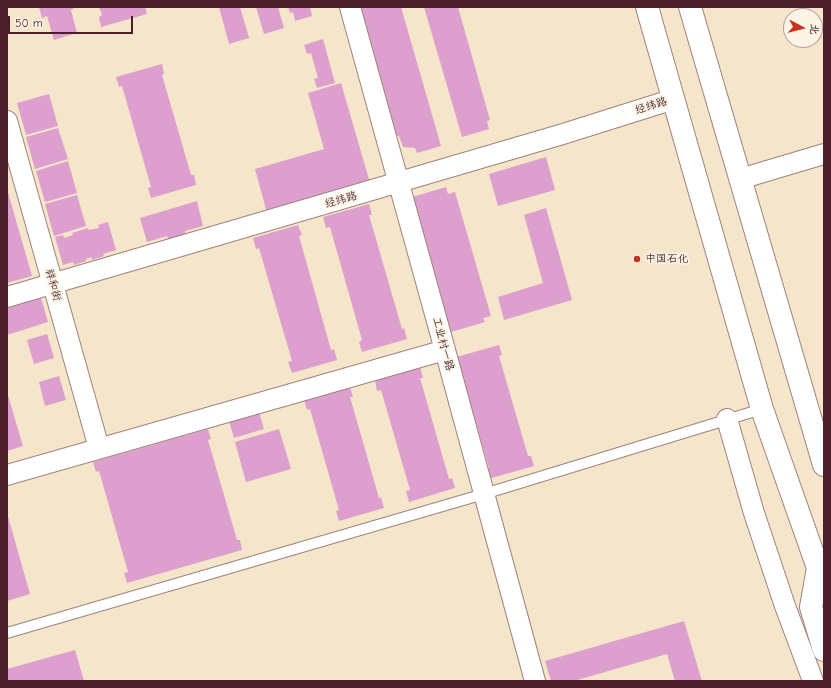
<!DOCTYPE html>
<meta charset="utf-8">
<style>
body{margin:0}
#map{position:relative;width:831px;height:688px;overflow:hidden;background:#f5e5cb;font-family:"Comic Neue","LXGW WenKai TC",sans-serif}
canvas{display:block}
.frame{position:absolute;inset:0;border:8px solid #4a1f2b;pointer-events:none}
.north{position:absolute;left:783px;top:8px;width:40px;height:40px;box-sizing:border-box;background:#fcf5e5;border:1px solid #b59f9b;border-radius:50%;rotate:97deg;font-size:11px;font-weight:700;line-height:16px;text-align:center;color:#4a1f2b}
.north::after{content:'';display:block;margin:auto;width:14px;height:18px;background:#c8321e;clip-path:polygon(50% 0,100% 100%,50% 72%,0 100%)}
.scale{position:absolute;left:8px;top:16px;width:125px;height:18px;box-sizing:border-box;border:2px solid #4a1f2b;border-top:0;padding-left:5px;font-size:12px;line-height:14px;white-space:nowrap;color:#4a1f2b;-webkit-text-stroke:3px #fcf5e5;paint-order:stroke}
</style>
<div id="map">
<canvas width="831" height="688"></canvas>
<div class="frame"></div>
<div class="north">北</div>
<div class="scale">50 m</div>
</div>
<script>
const g = document.querySelector('canvas').getContext('2d');
g.lineJoin = 'round';
function fill(path, color) { g.fillStyle = color; g.fill(path, 'evenodd'); }
function stroke(path, color, width, dash) { g.strokeStyle = color; g.lineWidth = width; g.lineCap = dash ? 'butt' : 'round'; g.setLineDash(dash || []); g.stroke(path); }
function label(font, color, halo, rows, align = 'center') {
  g.font = font + ' "Comic Neue","LXGW WenKai TC",sans-serif'; g.lineWidth = 3.5; g.setLineDash([]); g.textBaseline = 'middle'; g.strokeStyle = halo; g.fillStyle = color; for (const [text, x, y, turn = 0] of rows) {
    g.save(); g.translate(x, y); g.rotate((+turn || 0) * Math.PI / 180); g.textAlign = isNaN(turn) ? turn : align; if (halo) g.strokeText(text, 0, 0); g.fillText(text, 0, 0); g.restore();
  }
}
fill(new Path2D(`
 M39,7H74V8L71,10L77,33L54,40L47,16L42,18Z
 M99,7H145L147,14L101,27L99,17L102,15Z
 M219,7H240L249,38L229,44Z
 M256,7H278L284,28L264,34Z
 M288,7H310L312,16L295,21L293,12L290,13Z
 M358,7H401L441,146L417,153L415,148L403,147L399,136L394,135Z
 M424,7H458L490,120L487,121L489,129L462,137Z
 M323,39L335,83L317,88L314,79L318,78L311,53L307,54L304,45Z
 M162,64L164,74L162,75L191,175H194L196,185L151,198L148,188L151,187L122,86L119,87L116,77Z
 M341,83L370,183L267,213L255,169L324,149L308,93Z
 M49,94L58,126L26,135L17,103Z
 M58,128L68,159L35,169L26,137Z
 M546,157L555,190L498,206L489,174Z
 M68,161L77,193L45,202L36,171Z
 M446,187L448,194L455,192L491,316L483,318L485,322L451,332L412,197Z
 M7,189L32,276L7,283Z
 M77,195L86,226L54,236L45,204Z
 M197,201L203,226L185,231L186,235L169,240L167,236L147,242L140,218Z
 M369,204L372,215H369L402,329L404,328L407,339L362,352L359,342L362,340L330,227L326,228L323,217Z
 M546,208L572,300L504,320L498,297L543,283L524,215Z
 M108,222L116,250L103,254L104,256L92,260L91,257L86,259V261L74,265L73,262L63,265L55,237L63,235L64,238L73,235L72,233L88,228L89,230L99,228L98,225Z
 M298,225L302,235L299,236L331,350L334,349L337,360L292,373L288,362L292,361L259,248L256,249L253,238Z
 M41,298L48,322L7,335V308Z
 M47,334L54,358L34,364L27,340Z
 M499,345L502,355L499,356L528,456H531L534,466L488,479L485,469L489,468L460,367L453,358Z
 M420,367L423,378H420L449,479L452,478L455,488L409,502L406,491L410,490L381,390L377,391L375,380Z
 M59,376L66,400L45,406L39,382Z
 M350,387L353,397H350L379,498L381,497L384,508L339,521L336,511L339,510L310,409L307,410L304,400Z
 M7,392L23,446L7,451Z
 M259,412L264,429L234,438L229,421Z
 M208,429L211,439L208,440L237,540H240L242,550L127,583L124,573L128,572L99,471L96,472L93,462Z
 M279,429L291,469L246,482L235,442Z
 M7,513L30,594L7,601Z
 M684,621L702,681H675L667,654L574,681H551L545,661Z
 M75,650L84,681H7V669Z`), '#dd9fce');
const lane = new Path2D(`
 M7,633L484,494L762,409`);
const street = new Path2D(`
 M350,7L445,350L535,681
 M7,121L99,448
 M740,179L824,154
 M7,297L563,134L674,99
 M727,419L754,513L785,606L813,681
 M7,475L445,350`);
const highway = new Path2D(`
 M647,7L762,409L824,585
 M690,7L824,465
 M818,568L811,607L824,650`);
stroke(lane, '#a0827b', 12);
stroke(street, '#a0827b', 22);
stroke(highway, '#a0827b', 24);
stroke(lane, '#fff', 10);
stroke(street, '#fff', 20);
stroke(highway, '#fff', 22);
for (const [x, y, r, color] of [
 [637,259,4,"#c8321e"]
]) { const dot = new Path2D(); dot.arc(x, y, r, 0, 2 * Math.PI); g.fillStyle = color; g.fill(dot); stroke(dot, '#fcf5e5', 1.5); }
label('11px', '#4a1f2b', '#fcf5e5', [
 ["经纬路",651,106,-17],
 ["经纬路",341,200,-16],
 ["祥和街",53,285,74],
 ["工业村一路",443,344,75]
]);
label('11px', '#4a1f2b', '#fcf5e5', [
 ["中国石化",645,259]
], 'left');
</script>
